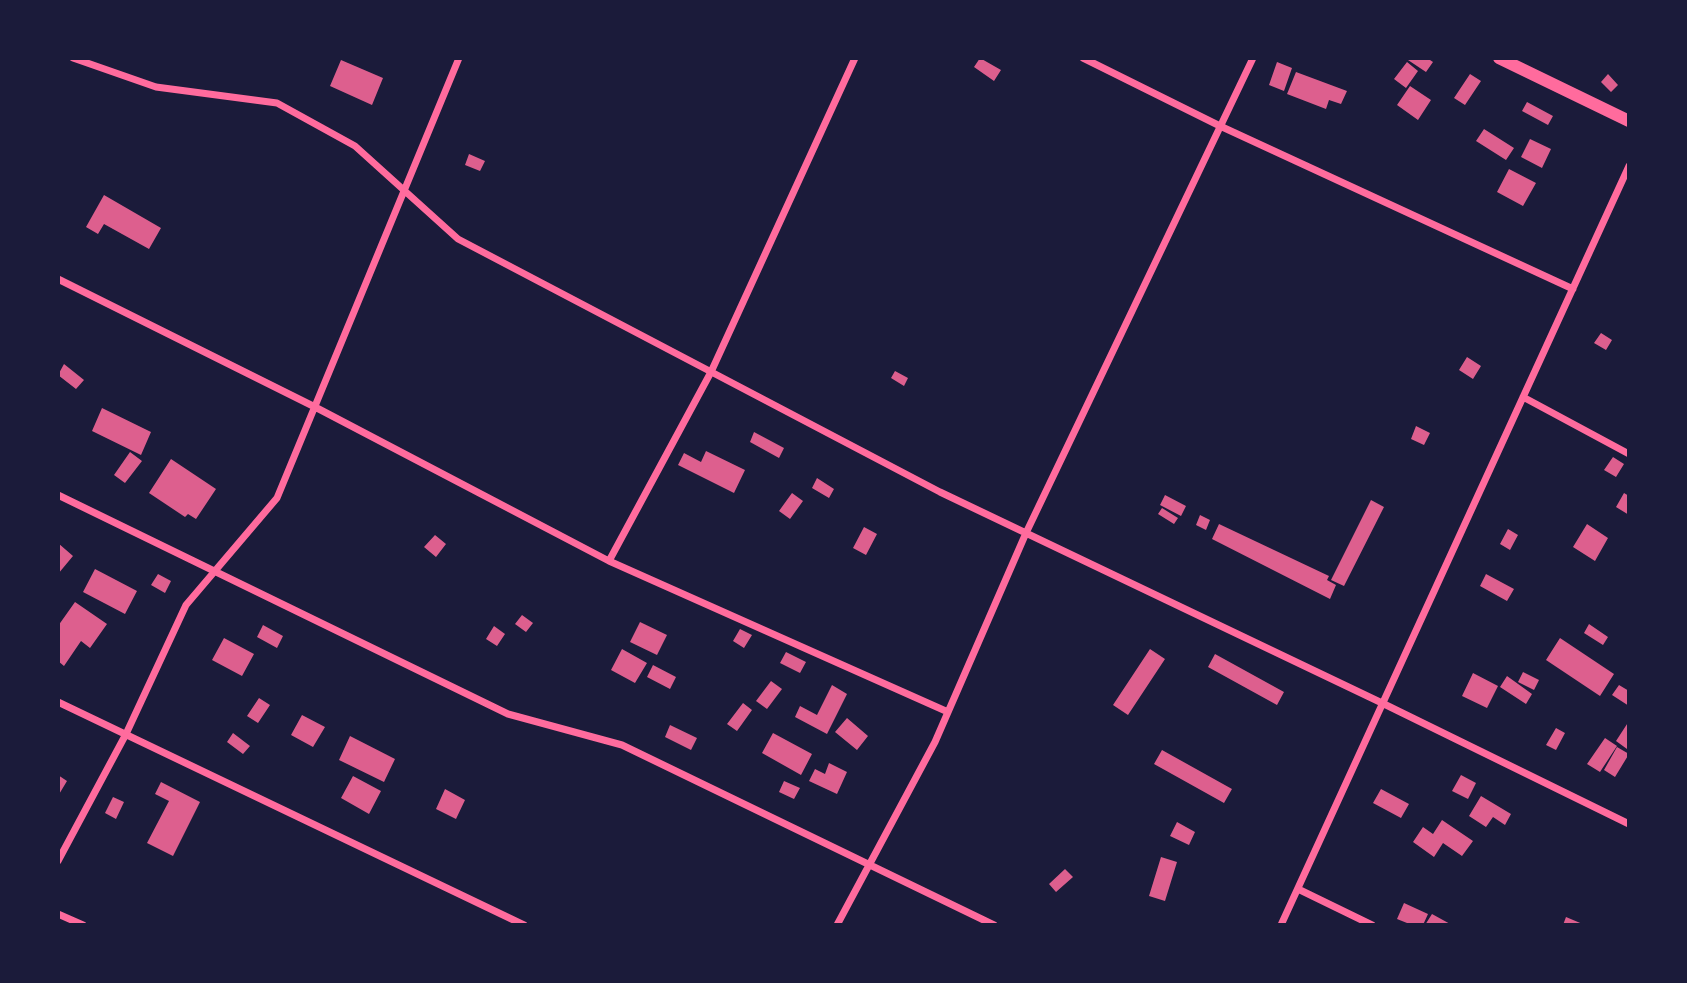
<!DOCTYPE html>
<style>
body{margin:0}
#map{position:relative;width:1687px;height:983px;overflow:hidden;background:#1b1b3a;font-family:Signika,sans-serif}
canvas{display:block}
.frame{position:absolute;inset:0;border:60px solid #1b1b3a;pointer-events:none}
</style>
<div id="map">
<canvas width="1687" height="983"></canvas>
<div class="frame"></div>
</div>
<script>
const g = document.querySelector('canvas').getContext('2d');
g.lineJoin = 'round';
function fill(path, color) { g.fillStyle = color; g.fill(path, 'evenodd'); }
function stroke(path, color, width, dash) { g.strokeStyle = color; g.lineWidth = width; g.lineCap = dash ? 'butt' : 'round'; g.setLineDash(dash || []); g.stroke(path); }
fill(new Path2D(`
 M980,58L1001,70L994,81L974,67Z
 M1405,58H1427L1433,62L1426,72Z
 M341,60L383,78L372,105L330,86Z
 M1277,62L1292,68L1284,91L1269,85Z
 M1407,62L1418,71L1406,88L1394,79Z
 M1296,72L1347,91L1341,104L1329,100L1326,109L1287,94Z
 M1470,74L1481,81L1465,105L1454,98Z
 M1608,74L1618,85L1611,92L1601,82Z
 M1410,86L1431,100L1418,120L1397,105Z
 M1527,102L1553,116L1548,125L1522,111Z
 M1484,129L1514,148L1506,160L1476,141Z
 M1530,139L1551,149L1542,168L1521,157Z
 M469,154L485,161L480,171L465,165Z
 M1509,169L1536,183L1523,206L1497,192Z
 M104,195L161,228L149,249L104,224L98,234L86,227Z
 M1601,333L1612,340L1606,350L1594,343Z
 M1467,357L1481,366L1473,379L1459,370Z
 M64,364L84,380L76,389L58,375Z
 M895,371L908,378L904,386L891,378Z
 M102,408L151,432L141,455L92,431Z
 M1416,426L1430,433L1424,445L1411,439Z
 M754,432L784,448L779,458L750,442Z
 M706,451L745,470L734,493L678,465L684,453L701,462Z
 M130,452L142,461L125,483L114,475Z
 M1613,457L1624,464L1616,477L1604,470Z
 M171,459L216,489L196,519L188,514L185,517L149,493Z
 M817,478L834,489L829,498L812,488Z
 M792,493L803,501L790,519L779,511Z
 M1624,493L1629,496V515L1616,507Z
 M1165,495L1186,506L1181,516L1160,505Z
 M1371,500L1384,507L1344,586L1331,580Z
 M1162,508L1178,518L1174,524L1158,514Z
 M1200,515L1210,520L1206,530L1196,525Z
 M1219,524L1329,576L1327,580L1336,585L1330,599L1212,539Z
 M1587,524L1608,538L1595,561L1573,547Z
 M864,527L877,534L866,555L853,548Z
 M1508,529L1518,535L1510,550L1500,544Z
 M435,535L446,544L436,557L424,547Z
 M58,543L73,556L58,574Z
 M95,569L137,591L125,614L83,592Z
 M158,574L171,581L165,593L151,585Z
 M1486,574L1514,589L1507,601L1480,586Z
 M75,602L107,624L90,648L81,641L64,666L58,661V626Z
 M522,615L533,623L526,632L515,624Z
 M640,622L667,635L657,655L630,642Z
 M1589,624L1608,637L1603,645L1584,633Z
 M263,625L283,636L277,648L257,637Z
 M494,626L505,634L497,646L486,639Z
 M740,629L752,635L744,648L733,641Z
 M224,638L254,654L242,676L212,660Z
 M1560,638L1614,674L1600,696L1546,660Z
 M622,649L647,663L635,683L611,670Z
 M1150,649L1165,659L1128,715L1113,705Z
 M786,652L806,662L800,673L780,663Z
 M1215,654L1284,692L1277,705L1208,667Z
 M653,665L676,677L670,689L647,677Z
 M1523,672L1539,680L1534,690L1518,682Z
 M1473,673L1498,686L1487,708L1462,696Z
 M1507,676L1532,694L1526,704L1500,687Z
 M771,681L782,689L767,709L756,701Z
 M832,685L847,694L827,734L795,717L800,706L817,715Z
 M1619,685L1629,691V706L1612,695Z
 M259,698L270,705L258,723L247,716Z
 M743,703L752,710L737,731L727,724Z
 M302,715L325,727L313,747L291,735Z
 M847,718L868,736L857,750L835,732Z
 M1629,721V746L1627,749L1616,741Z
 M670,725L697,738L691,750L665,737Z
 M1556,728L1565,733L1556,750L1546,745Z
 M233,733L250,746L243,754L227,742Z
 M773,733L812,754L801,775L762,753Z
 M350,736L395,759L384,782L339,760Z
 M1605,738L1617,746L1600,772L1587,764Z
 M1617,747L1629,754L1615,777L1604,770Z
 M1162,750L1232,789L1224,803L1154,764Z
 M829,763L847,772L837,794L809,781L815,769L825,774Z
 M58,775L67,781L58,796Z
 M1461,775L1476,783L1468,799L1452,791Z
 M353,776L381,791L369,814L341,798Z
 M784,781L800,788L794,799L779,792Z
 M161,782L200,802L173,856L147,843L169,801L155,794Z
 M445,789L465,800L456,819L436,809Z
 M1381,789L1409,804L1401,818L1373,803Z
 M1481,796L1511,814L1505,825L1493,817L1486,827L1469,816Z
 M113,797L124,802L116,819L105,813Z
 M1442,820L1473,841L1462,856L1443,843L1434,857L1413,842L1423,827L1433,834Z
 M1177,822L1195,832L1189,845L1170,836Z
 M1161,857L1177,862L1165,901L1149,896Z
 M1065,869L1073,877L1056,892L1049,884Z
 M1404,903L1428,914L1423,925H1412L1397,919Z
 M1432,914L1452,925H1425Z
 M1566,917L1585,925H1563Z`), '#dd5f8e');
stroke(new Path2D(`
 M73,58L156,87L277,103L355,146L458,239L940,492L1382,703L1629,824
 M1083,58L1220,126L1573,289
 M58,279L315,407L609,561L948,712
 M1523,397L1629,454
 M58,495L508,714L622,745L994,925
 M609,561L711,372L855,58
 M58,702L524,925
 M58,861L126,734L186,605L277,498L459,58
 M1298,889L1372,925
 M58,914L83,925
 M837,925L935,742L1026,533L1253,58
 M1281,925L1629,166`), '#ff6b9d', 7);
stroke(new Path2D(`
 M1499,58L1629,121`), '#ff6b9d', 12);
</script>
